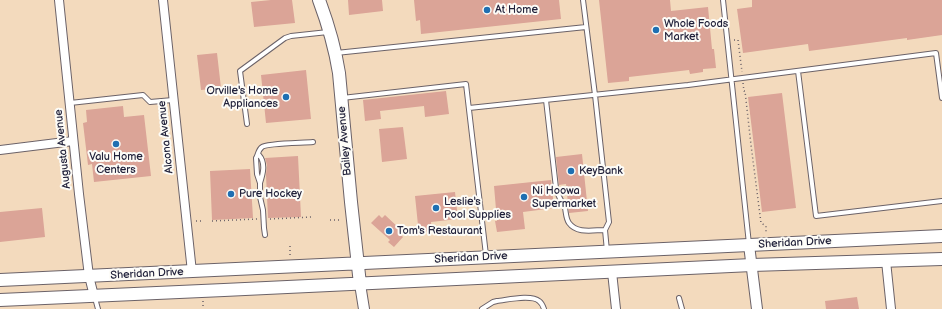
<!DOCTYPE html>
<style>
body{margin:0}
canvas{display:block;background:#f3dabd}
</style>
<canvas width="942" height="309"></canvas>
<script>
const g = document.querySelector('canvas').getContext('2d');
g.lineJoin = 'round';
function fill(path, color) { g.fillStyle = color; g.fill(path, 'evenodd'); }
function stroke(path, color, width, dash) { g.strokeStyle = color; g.lineWidth = width; g.lineCap = dash ? 'butt' : 'round'; g.setLineDash(dash || []); g.stroke(path); }
function label(font, color, halo, rows, align = 'center') {
  g.font = font + ' "Balsamiq Sans",sans-serif'; g.lineWidth = 4; g.setLineDash([]); g.textBaseline = 'middle'; g.strokeStyle = halo; g.fillStyle = color; for (const [text, x, y, turn = 0] of rows) {
    g.save(); g.translate(x, y); g.rotate((+turn || 0) * Math.PI / 180); g.textAlign = isNaN(turn) ? turn : align; if (halo) g.strokeText(text, 0, 0); g.fillText(text, 0, 0); g.restore();
  }
}
fill(new Path2D(`
 M271,0H292L295,23L254,27L251,2Z
 M348,0H382L383,11L349,15Z
 M414,0H559L561,19L421,34L420,20L416,21Z
 M599,0H670L671,11L708,7L712,49H714L716,68L703,69V72L690,74L689,70L629,77V81L608,83Z
 M752,0H942V35L907,40V38L809,51L808,44L743,53L737,9L752,7Z
 M217,53L221,88L201,90L197,55Z
 M306,70L311,119L266,123L261,75Z
 M446,91L449,114L425,117L424,106L380,111L381,119L365,121L363,100Z
 M782,93L796,208L762,212L748,97Z
 M123,106L124,117L144,115L151,176L94,182L92,164L88,165L83,123L87,122L86,110Z
 M403,127L407,159L382,162L379,129Z
 M582,154L588,211L569,213L566,184L559,185L556,157Z
 M298,156L301,217L268,218L266,175L267,165L265,158Z
 M250,169L253,218L212,220L210,171Z
 M551,180L554,208L523,212L525,229L497,232L495,221H497L494,186Z
 M455,192L458,219L431,222L432,231L420,232L419,225H418L415,196Z
 M42,208L45,237L0,242V212Z
 M379,215L382,218L385,215L400,229L398,232L403,237L394,247L388,242L390,240L371,223Z
 M857,297L859,309H826L825,301Z`), '#dba497');
const service = new Path2D(`
 M583,0L595,95L609,222L605,230L607,251
 M723,0L749,244
 M336,53L586,27
 M798,71L816,216L942,201
 M342,98L466,84L486,255
 M546,100L556,188C558,197 562,201 565,208C566,213 566,219 569,223C577,234 593,230 605,230
 M70,103L143,95L150,102L173,100
 M469,108L688,85L936,53L942,98
 M247,124L240,71L285,38L291,36L328,32
 M259,155C266,163 263,174 260,183
 M265,235L264,228L263,210L260,197V183L257,174L256,158C258,155 258,150 262,147C267,143 304,143 313,142
 M95,298L98,309
 M679,298L682,309
 M482,309L493,302L497,301C507,300 531,294 539,301C542,303 543,306 544,309`);
const minor = new Path2D(`
 M59,0L79,194L89,276L94,296
 M163,0L192,272
 M0,150L73,141
 M886,261L891,309
 M612,272L616,309`);
const tertiary = new Path2D(`
 M749,245L757,309
 M360,284L364,309`);
const primary = new Path2D(`
 M319,0C328,24 335,48 339,73L351,202L360,284
 M0,280L942,236
 M0,300L224,290L752,265L942,259`);
stroke(service, '#6b6268', 6);
stroke(minor, '#6b6268', 10);
stroke(tertiary, '#6b6268', 12);
stroke(primary, '#6b6268', 14);
stroke(new Path2D(`
 M734,40H738L742,72
 M743,83L744,91H745L751,145L761,223L766,226V232
 M270,219L312,217
 M330,220H340
 M196,221H202
 M212,221L257,219
 M290,246V257
 M203,301V309`), '#6b6268', 1.5, [1, 3]);
stroke(service, '#fff', 4);
stroke(minor, '#fff', 8);
stroke(tertiary, '#fff', 10);
stroke(primary, '#fff', 12);
for (const [x, y, r, color] of [
 [487,10,4,"#1f6fb2"],
 [656,30,4,"#1f6fb2"],
 [286,97,4,"#1f6fb2"],
 [116,144,4,"#1f6fb2"],
 [571,171,4,"#1f6fb2"],
 [231,194,4,"#1f6fb2"],
 [524,197,4,"#1f6fb2"],
 [436,208,4,"#1f6fb2"],
 [389,231,4,"#1f6fb2"]
]) { const dot = new Path2D(); dot.arc(x, y, r, 0, 2 * Math.PI); g.fillStyle = color; g.fill(dot); stroke(dot, '#fdfcf7', 1.5); }
label('11px', '#22223b', '#fdfcf7', [
 ["At Home",495,10],
 ["Whole Foods",664,24],
 ["Market",664,37],
 ["Orville's Home",278,91,"right"],
 ["Appliances",278,104,"right"],
 ["Valu Home",116,157,"center"],
 ["Centers",116,170,"center"],
 ["KeyBank",579,171],
 ["Ni Hoowa",532,191],
 ["Supermarket",532,204],
 ["Pure Hockey",239,194],
 ["Leslie's",444,202],
 ["Pool Supplies",444,215],
 ["Tom's Restaurant",397,231]
], 'left');
label('11px', '#22223b', '#fdfcf7', [
 ["Alcona Avenue",166,137,-96],
 ["Bailey Avenue",345,141,-95],
 ["Augusta Avenue",63,149,-96],
 ["Sheridan Drive",795,243,-3],
 ["Sheridan Drive",471,258,-3],
 ["Sheridan Drive",147,274,-3]
]);
</script>
